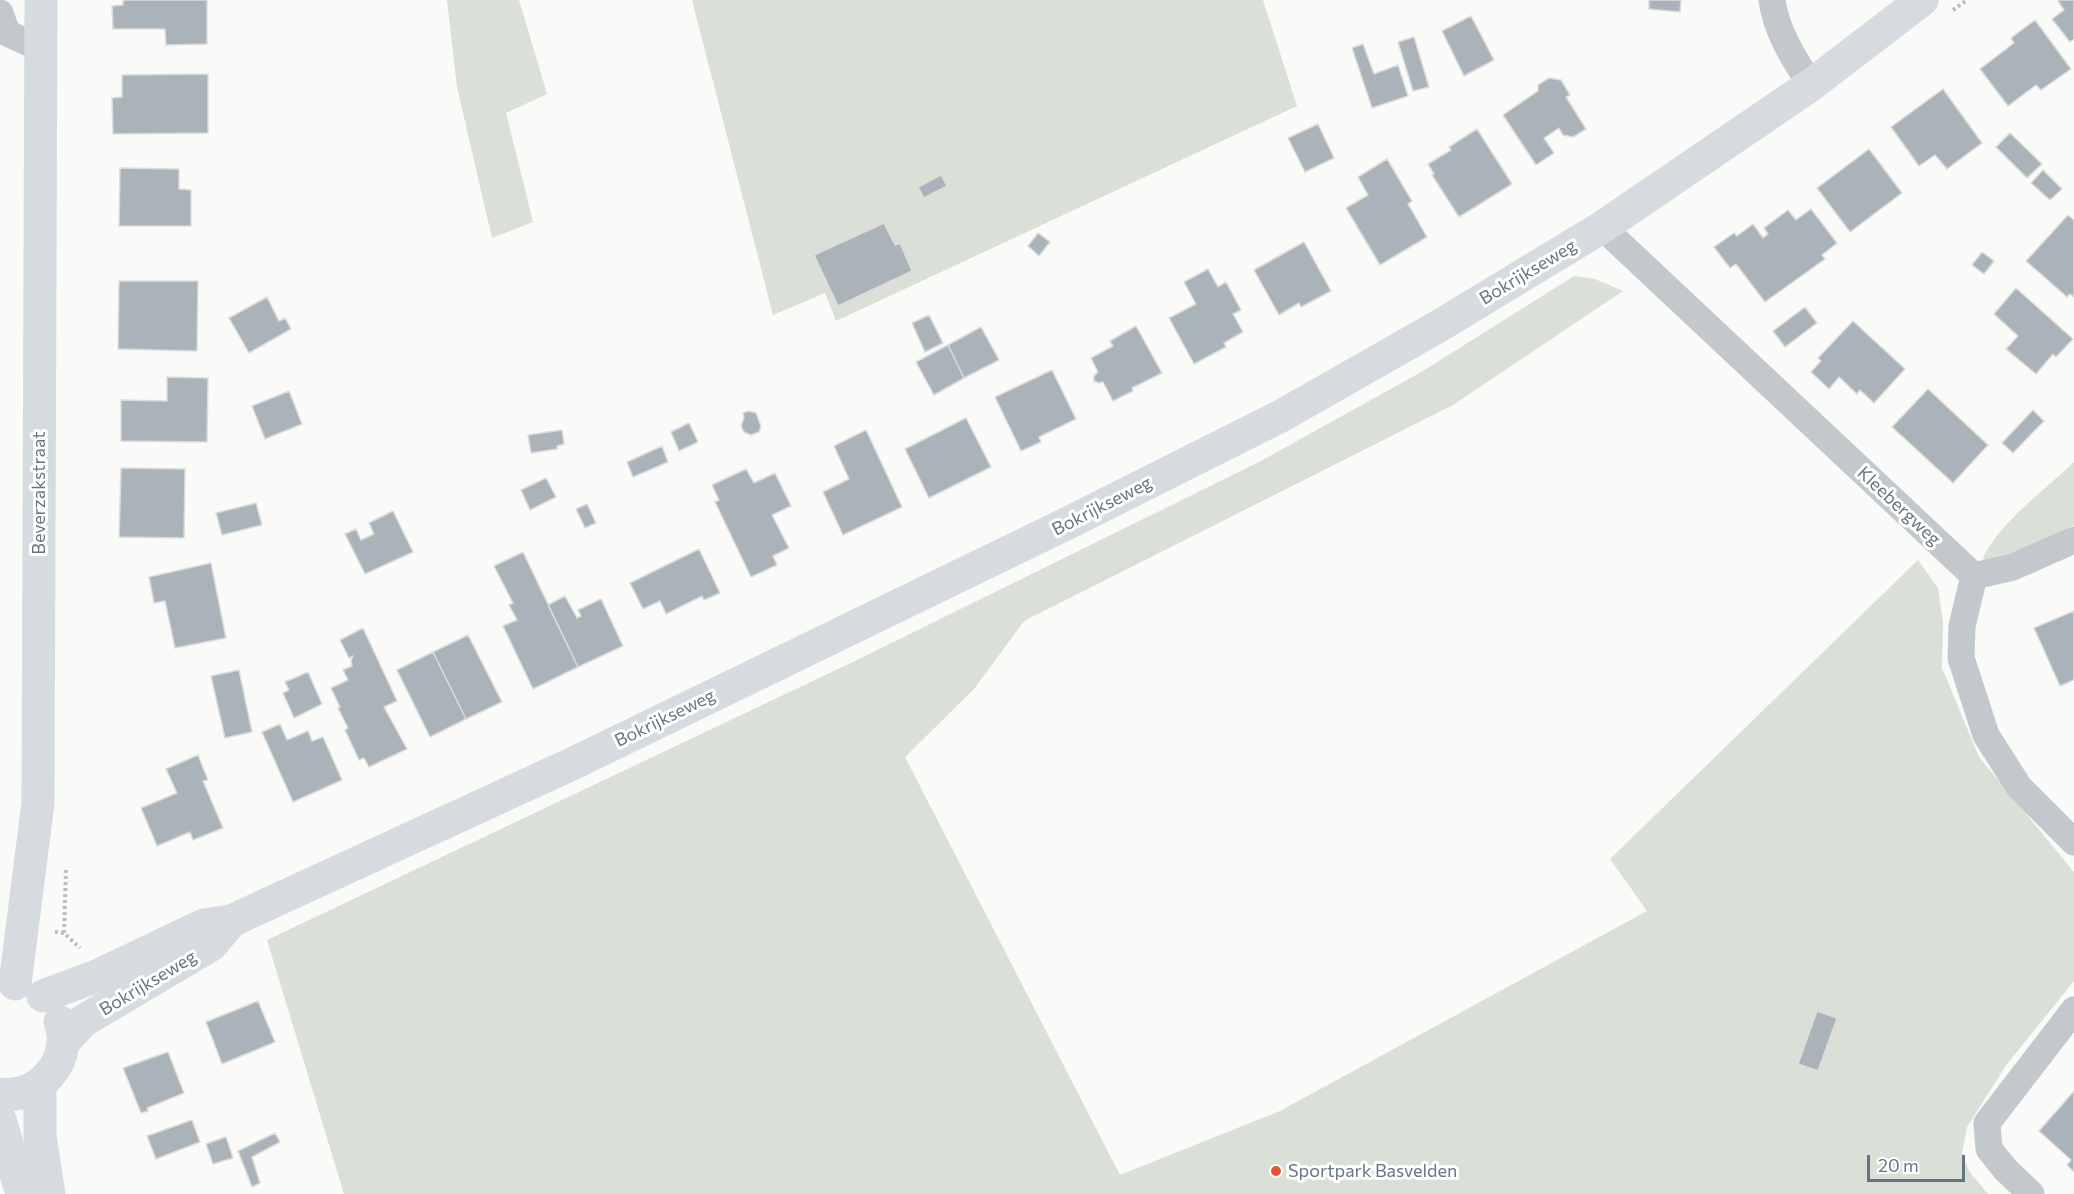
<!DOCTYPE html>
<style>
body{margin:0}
#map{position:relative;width:2074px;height:1194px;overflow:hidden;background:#fafaf8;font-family:Commissioner,sans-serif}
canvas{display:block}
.scale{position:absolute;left:1867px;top:1155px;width:98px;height:27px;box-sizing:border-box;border:3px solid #657683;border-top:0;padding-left:8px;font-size:18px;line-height:21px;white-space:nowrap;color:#657683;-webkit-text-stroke:4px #fff;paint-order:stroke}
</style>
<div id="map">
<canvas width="2074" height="1194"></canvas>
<div class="scale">20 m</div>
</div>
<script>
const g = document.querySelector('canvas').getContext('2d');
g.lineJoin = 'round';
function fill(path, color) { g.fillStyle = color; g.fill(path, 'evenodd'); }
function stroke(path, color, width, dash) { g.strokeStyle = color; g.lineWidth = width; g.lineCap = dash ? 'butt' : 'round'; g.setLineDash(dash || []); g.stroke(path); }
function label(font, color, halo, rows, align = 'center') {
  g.font = font + ' Commissioner,sans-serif'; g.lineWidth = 6; g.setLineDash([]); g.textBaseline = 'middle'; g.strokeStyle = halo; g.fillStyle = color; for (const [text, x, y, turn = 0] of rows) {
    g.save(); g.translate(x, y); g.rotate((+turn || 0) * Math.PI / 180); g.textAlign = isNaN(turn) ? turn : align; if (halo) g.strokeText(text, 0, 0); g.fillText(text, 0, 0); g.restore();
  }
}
fill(new Path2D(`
 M447,0H519L547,94L506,113L533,222L492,238L457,87Z
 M692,0H1263L1297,106L836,321L825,293L773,315Z
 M1574,276L1595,279L1623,291L1453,405L1024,621L974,689L905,757L1120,1175L1280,1111L1647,911L1610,859L1918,560L1938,588L1943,622L1942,668L1979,757L2074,872V981L2007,1064L1967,1127L1962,1153L1969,1171L1988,1194H344L267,940L857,660L1259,462L1423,371Z
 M2074,462V525L2004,559L1988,564L1983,558C2000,522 2045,490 2074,462Z`), '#dadfd7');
const building = new Path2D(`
 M123,0H207V44L166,45L165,29H113L112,6L123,5Z
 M1649,0H1681L1680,12L1649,9Z
 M2059,0H2074V39L2070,42L2052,19L2064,10L2058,1Z
 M1471,16L1494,60L1464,76L1442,31Z
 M2035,20L2071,69L2041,90L2036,85L2008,106L1980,69L2014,43L2011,38Z
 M1414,37L1429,87L1413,91L1398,42Z
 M1363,44L1374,74L1398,65L1408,96L1372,108L1352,48Z
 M208,74V133L113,134L112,98L122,97V75Z
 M1549,78L1561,80L1570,95L1566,97L1586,129L1573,137L1563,135L1559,128L1544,138L1554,153L1536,165L1503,115L1538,91V85Z
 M1943,89L1982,143L1947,169L1935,155L1919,166L1891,127Z
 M1318,124L1334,158L1305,172L1288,138Z
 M1477,129L1512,184L1459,217L1432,175L1434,174L1428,164L1451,150L1449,147Z
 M2010,133L2042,164L2027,178L1996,147Z
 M1869,149L1902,193L1850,232L1817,188Z
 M1387,159L1412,201L1408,204L1427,237L1380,265L1346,208L1368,195L1358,177Z
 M120,168L179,169V189L191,190V226H119Z
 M2043,170L2062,189L2050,200L2031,183Z
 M941,175L947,186L924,198L918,187Z
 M1811,209L1837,243L1822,255L1825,259L1765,302L1736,264L1730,268L1714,247L1734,233L1737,236L1753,224L1763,238L1768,234L1764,228L1788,210L1796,220Z
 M2068,215L2074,220V297L2070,294L2067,297L2026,261Z
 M884,223L895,245L900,243L912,271L838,306L814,255Z
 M1038,233L1050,242L1039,256L1028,246Z
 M1304,242L1331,291L1301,307L1299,303L1279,315L1254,270Z
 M1982,252L1994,261L1984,274L1972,265Z
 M1208,269L1218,287L1226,282L1241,310L1233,314L1243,332L1224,343L1226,347L1194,364L1169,318L1196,304L1184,282Z
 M119,281H198L197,351L118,349Z
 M2016,288L2073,339L2056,357L2053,354L2036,374L2006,349L2018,336L1994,314Z
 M267,297L279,321L285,318L291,329L249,353L229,318Z
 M1805,307L1817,323L1785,347L1773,331Z
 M929,315L943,343L925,352L912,323Z
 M1853,321L1905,369L1874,403L1860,390L1857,394L1839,377L1829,389L1811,372L1821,361L1818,358Z
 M1136,326L1162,373L1132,388L1133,391L1113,401L1103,382L1099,383L1094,381V376L1098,372L1091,358L1113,346L1110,341Z
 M981,327L999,360L964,378L948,345Z
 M948,345L964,378L934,395L916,362Z
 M1052,370L1076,419L1039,437L1041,442L1021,451L995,397Z
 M167,377L208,378L207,442L121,441V400L167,401Z
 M1928,389L1988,445L1953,483L1892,427Z
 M289,391L302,424L265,439L252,406Z
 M2033,410L2044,421L2013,453L2002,443Z
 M749,411L756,413L761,426L759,432L751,435L744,432L741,426L744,418L743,413Z
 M966,418L991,467L929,498L905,449Z
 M689,423L698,442L679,451L671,432Z
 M562,430L564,444L557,446V449L531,453L528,435Z
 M866,430L902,507L843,535L823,492L849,479L834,446Z
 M662,446L668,462L633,477L627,462Z
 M121,468L185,469L184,538L119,537Z
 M746,469L754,483L775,473L791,506L772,515L789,548L773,556L777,565L751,577L715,502L719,500L712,485Z
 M546,478L556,497L530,510L521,490Z
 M256,503L262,525L222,535L216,513Z
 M587,504L596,523L585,528L576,509Z
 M393,511L413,552L365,574L345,534L356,529L361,540L374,534L369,523Z
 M699,549L720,593L704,600L702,596L666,614L660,601L643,609L630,583Z
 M523,552L578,667L533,689L503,626L517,620L509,605L513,603L494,566Z
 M211,563L226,638L175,648L165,601L154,603L149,577Z
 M565,596L577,618L581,616L578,610L601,599L623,646L578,667L548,605Z
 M2074,611V680L2060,686L2034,628Z
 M363,628L397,701L384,707L407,749L369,767L364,758L359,760L345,730L348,728L338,708L340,707L331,688L348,680L343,670L352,666L351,661L353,656L349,658L340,640Z
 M468,635L502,702L466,719L433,652Z
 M433,652L466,719L430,737L397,670Z
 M239,670L252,732L225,738L211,676Z
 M308,672L322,704L294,718L283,693L289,690L285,682Z
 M280,724L287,740L308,731L312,741L323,737L342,780L293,802L262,732Z
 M198,755L208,780L203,781L223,828L193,840L190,832L157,846L141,808L177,793L166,769Z
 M258,1001L275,1042L222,1064L206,1022Z
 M1817,1011L1837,1018L1818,1071L1798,1064Z
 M168,1052L184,1093L147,1108L148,1111L141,1113L123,1068Z
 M2074,1091V1172L2067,1165L2071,1160L2039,1131Z
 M192,1120L200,1142L156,1159L147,1136Z
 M275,1133L280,1142L252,1157L260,1183L252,1187L238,1151Z
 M226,1137L233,1158L213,1164L206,1144Z`);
fill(building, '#aab3b9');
stroke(building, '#dcdcda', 1.5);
stroke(new Path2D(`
 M1953,10L1967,0
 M55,932L64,933L80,948
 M64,933L66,868`), '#bbbfc2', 4, [3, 3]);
stroke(new Path2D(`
 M1772,0C1776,31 1794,59 1811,85
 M0,13L7,33L40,48
 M1604,226L1616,240L1974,576L1962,626L1961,658L1986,735L2019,787L2074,842
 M1974,576L2013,567L2074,540
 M2031,1194L2006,1170L1989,1149L1987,1123L2074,1010`), '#c3c8cc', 27);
stroke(new Path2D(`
 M15,984L38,803L41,0
 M43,996L97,976L204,925L231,921L574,763L1068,523L1281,416L1439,326L1604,226L1811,85L1922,0
 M63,1043L83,1021L211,945L228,925
 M40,1084V1137L49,1194
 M0,1094C39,1100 74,1059 60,1022
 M0,1120L22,1194`), '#d6dbdf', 33);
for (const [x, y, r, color] of [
 [1276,1171,6,"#e4572e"]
]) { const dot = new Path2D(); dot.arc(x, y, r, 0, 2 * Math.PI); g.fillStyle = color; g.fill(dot); stroke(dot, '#fff', 2); }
label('18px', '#657683', '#fff', [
 ["Bokrijkseweg",1528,272,-31],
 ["Beverzakstraat",39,493,-90],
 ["Bokrijkseweg",1102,506,-27],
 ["Kleebergweg",1899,506,43],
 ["Bokrijkseweg",665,718,-26],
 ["Bokrijkseweg",148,983,-31]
]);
label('18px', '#657683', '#fff', [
 ["Sportpark Basvelden",1288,1171]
], 'left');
</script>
